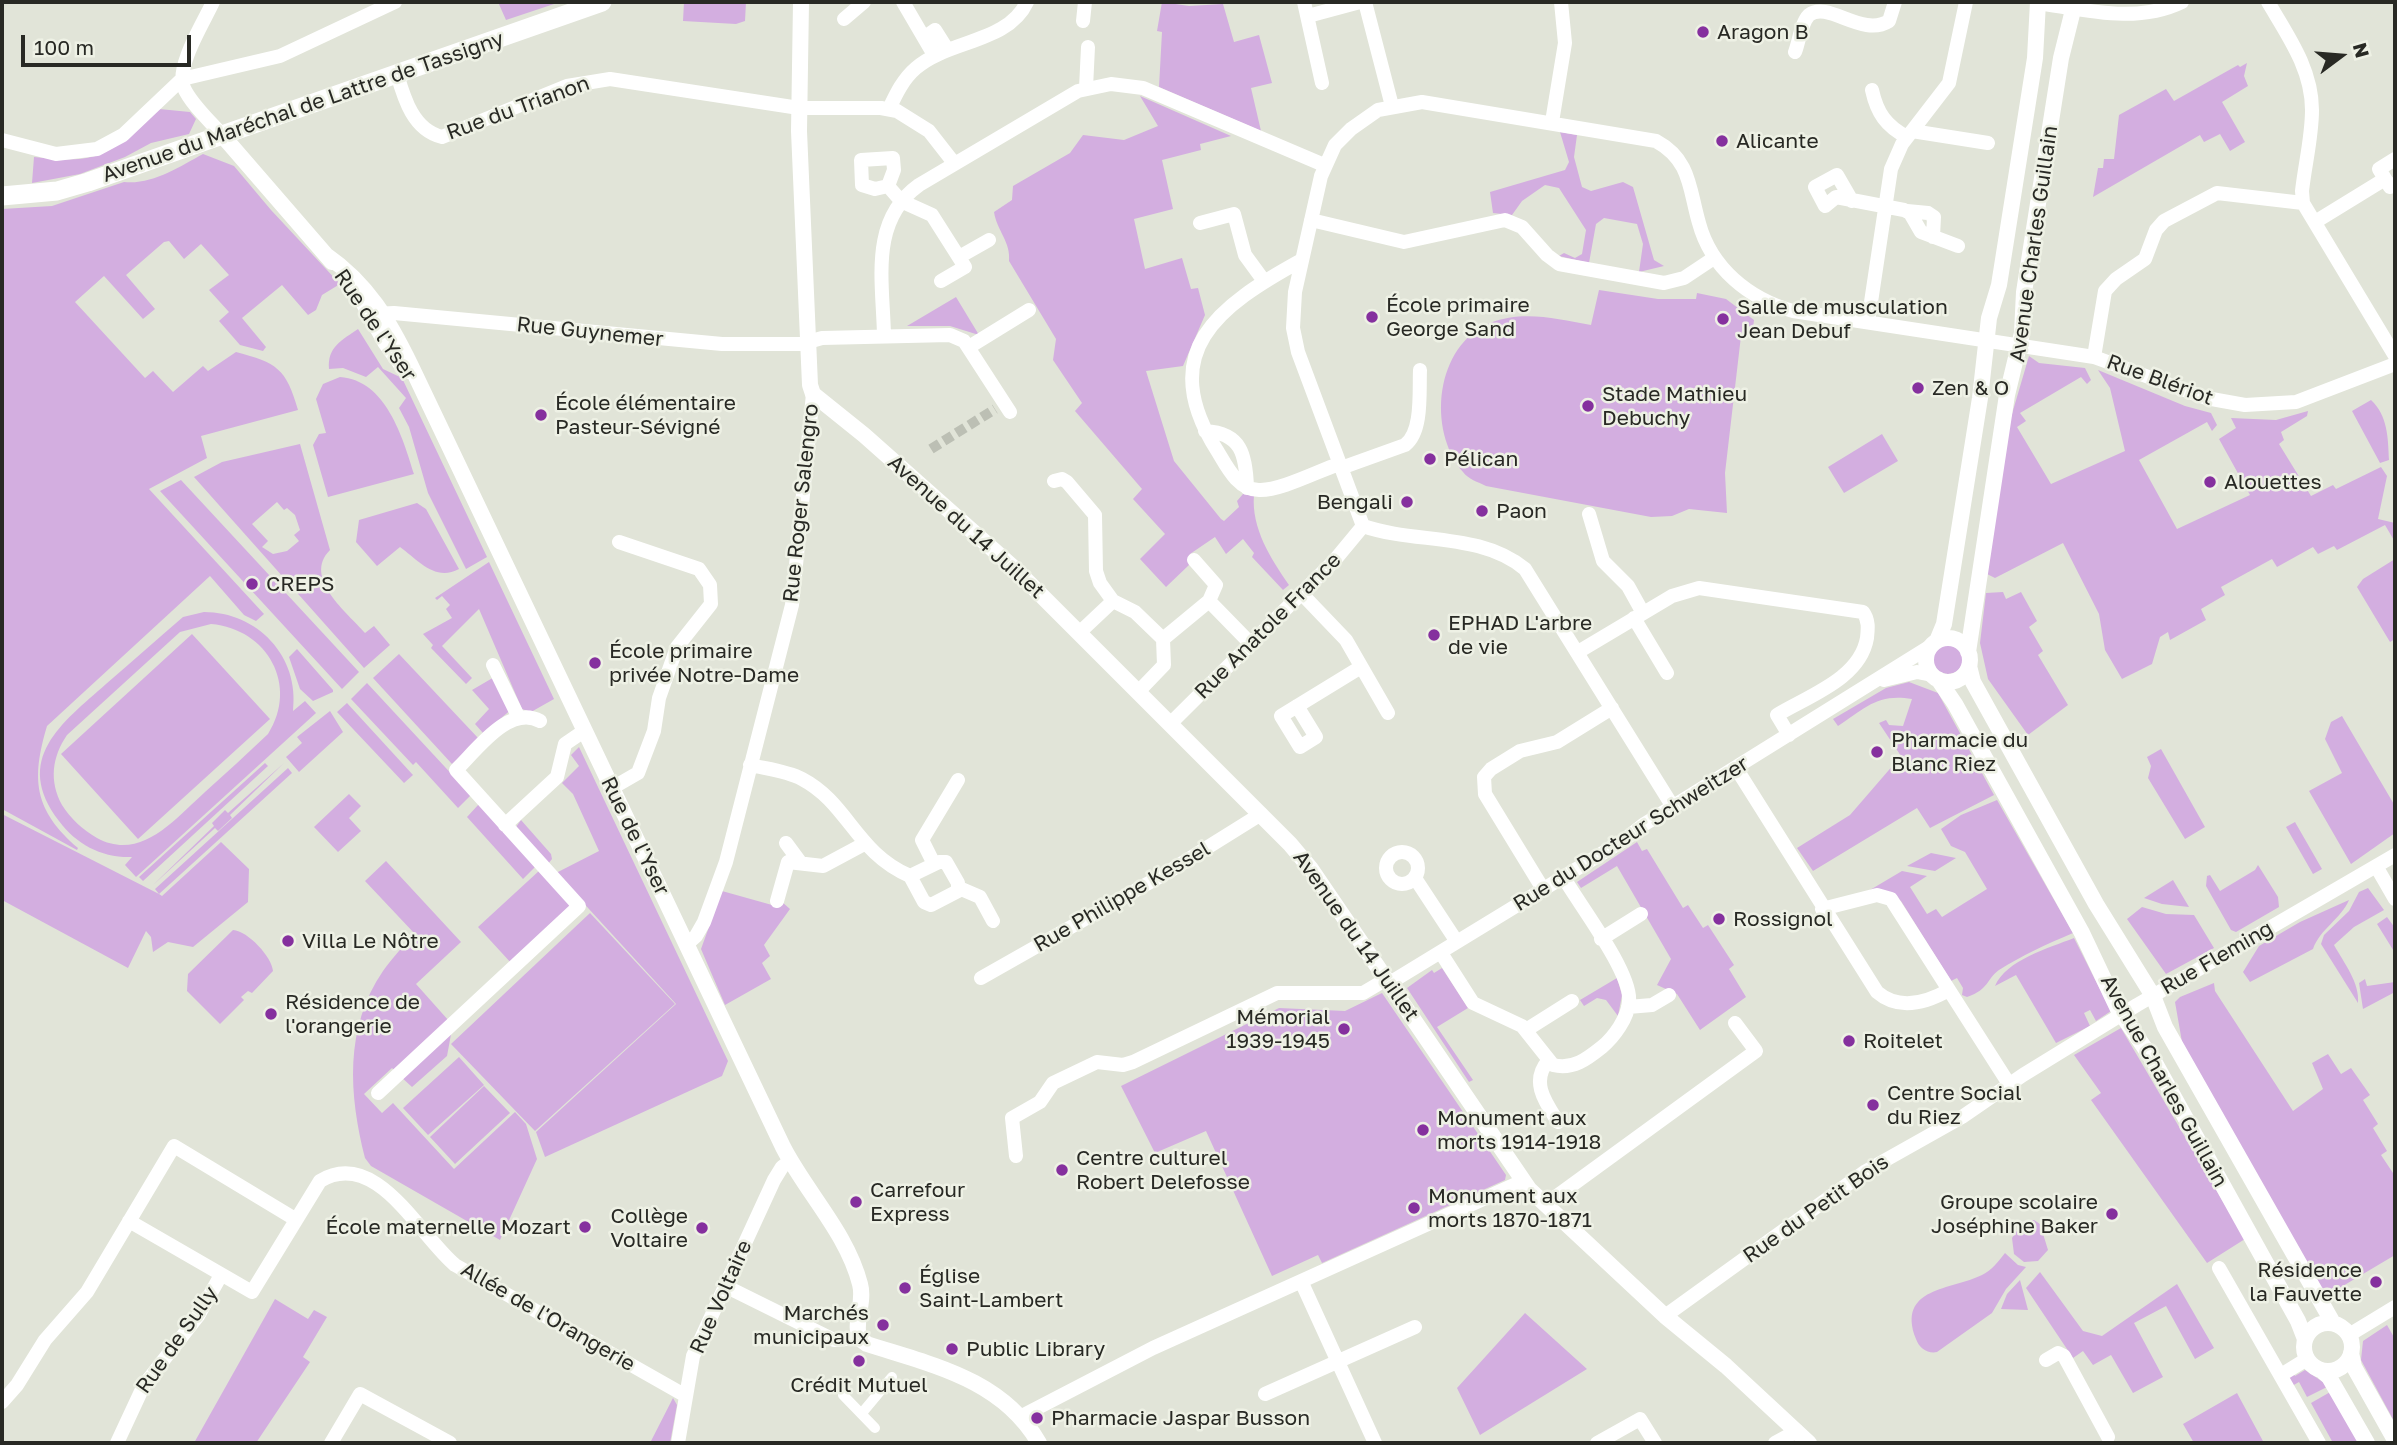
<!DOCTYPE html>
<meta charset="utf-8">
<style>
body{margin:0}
#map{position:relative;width:2397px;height:1445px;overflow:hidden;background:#e1e4d8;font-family:"Golos Text",sans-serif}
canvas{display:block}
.frame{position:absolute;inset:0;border:4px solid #282924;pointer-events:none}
.north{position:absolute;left:2306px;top:21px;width:70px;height:70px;-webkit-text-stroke:5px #eef1e5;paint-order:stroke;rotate:74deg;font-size:19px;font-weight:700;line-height:28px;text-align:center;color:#282924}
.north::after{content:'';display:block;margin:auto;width:24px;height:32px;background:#282924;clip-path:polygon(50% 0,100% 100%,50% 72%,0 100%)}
.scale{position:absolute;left:21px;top:35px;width:170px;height:32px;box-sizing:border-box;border:4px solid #282924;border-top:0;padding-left:9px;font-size:21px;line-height:24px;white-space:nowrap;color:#282924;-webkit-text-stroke:5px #eef1e5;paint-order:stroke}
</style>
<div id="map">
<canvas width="2397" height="1445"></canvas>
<div class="frame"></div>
<div class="north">N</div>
<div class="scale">100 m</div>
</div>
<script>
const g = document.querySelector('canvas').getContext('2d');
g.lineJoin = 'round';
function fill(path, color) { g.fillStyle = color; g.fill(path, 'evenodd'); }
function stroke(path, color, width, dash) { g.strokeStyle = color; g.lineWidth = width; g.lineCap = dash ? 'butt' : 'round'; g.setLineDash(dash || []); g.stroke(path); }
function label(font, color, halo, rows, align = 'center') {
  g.font = font + ' "Golos Text",sans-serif'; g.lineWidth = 5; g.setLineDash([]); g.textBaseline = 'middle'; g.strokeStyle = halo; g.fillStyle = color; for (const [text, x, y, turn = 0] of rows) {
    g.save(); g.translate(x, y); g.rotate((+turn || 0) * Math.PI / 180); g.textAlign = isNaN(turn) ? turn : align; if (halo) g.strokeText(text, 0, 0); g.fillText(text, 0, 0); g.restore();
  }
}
fill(new Path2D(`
 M498,2H560L506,20Z
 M684,2H746L745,21L736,24L683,21Z
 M1162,2L1189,6L1223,4L1234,42L1259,35L1272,83L1251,88L1261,131L1159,87L1162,32L1157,31Z
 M2247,63L2244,76L2248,86L2222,102L2245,142L2230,151L2220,134L2204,142L2200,135L2093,197L2098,168H2103L2104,159H2114L2119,115L2166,89L2174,101L2238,65L2240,67Z
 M1140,96L1231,136L1200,144L1201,150L1162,160L1173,209L1134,219L1145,269L1182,258L1191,289L1198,288L1205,315L1183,366L1146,371L1174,461L1221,519L1224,521L1239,507L1237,501L1243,494L1254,495C1251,528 1271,559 1289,585L1283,590L1252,557L1254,553L1243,539L1226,554L1215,537L1190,554L1189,565L1166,587L1140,559L1165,534L1133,499L1142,489L1075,411L1082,403L1053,360L1056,339L1009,261C1011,242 997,231 994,212L1012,200L1013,186L1070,153L1083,135L1124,140L1158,126Z
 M159,109L190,112L196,119L189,134L151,143L125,157L80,174L32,183L34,157C103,165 110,154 159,109Z
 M1560,132L1577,135L1574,157L1582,187L1591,191L1623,182L1633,187L1654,260L1664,266L1639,272L1643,244L1637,224L1604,218L1596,224L1589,263L1559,256L1564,253L1575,258L1582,254L1586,230L1559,188L1545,185L1522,201L1512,215L1493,213L1490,192L1565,170L1569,162Z
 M203,154L234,166L271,210L340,284L322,295L316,310L308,315L282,285L242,318L266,347L263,351L240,345L219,321L229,312L209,290L229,275L201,244L184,259L169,241L164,242L126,275L155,309L143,319L104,276L75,302L145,378L153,371L173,392L203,366L208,371L236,352C277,363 286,368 298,410L201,436L207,458L149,489L264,614L256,621L244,615L210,576L47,726C31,780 34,810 78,848L77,850L2,809V209L52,206L124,182C152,185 179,167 203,154Z
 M1599,290L1658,299H1696L1697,293L1726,299L1754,320L1753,328L1742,330L1741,336L1725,473L1727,513L1689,509L1672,516L1651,517L1486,486C1478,482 1468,479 1463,472C1427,430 1435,346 1490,323C1524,310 1556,319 1591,325Z
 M956,297L979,335L950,326H907Z
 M358,329L383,369L402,378L487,557L466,569L428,493L409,427L399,408L406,398L378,367L366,377L343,368L329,369C327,347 342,340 358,329Z
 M2029,356L2039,363L2085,368L2091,380L2087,384L2081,377L2020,413L2026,421L2017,427L2051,484L2125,451L2110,388L2098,370L2185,406L2211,413L2217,425L2212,431L2207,422L2139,460L2177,529L2250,495L2219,439L2236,428L2231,418L2276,420L2308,411L2307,416L2281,432L2284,440L2279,444L2311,496L2333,485L2336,489L2381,467L2387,476L2378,519L2395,523V542L2385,525L2337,550L2334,546L2318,554L2313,547L2277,567L2272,559L2221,587L2225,595L2201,609L2206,620L2170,640L2168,632L2160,637L2152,664L2122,679L2105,650L2099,614L2063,543L1995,578L1987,574L2007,431Z
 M340,377C386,380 403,438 414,474L328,497L313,445L319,434L326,433L316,399L323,384Z
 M2371,400C2388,416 2388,438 2389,460L2380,463L2352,411Z
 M1882,434L1898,461L1844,493L1828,467Z
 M300,444L330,550C302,578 348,613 365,633L374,626L390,645L364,668L194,477L222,462ZM277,502L284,510L287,508L295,515L300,530L294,535L299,541L287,551L273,554L262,547L268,541L252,524Z
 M181,480L359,672L342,689L160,491Z
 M417,503L426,509L459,569C435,582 418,560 400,547L377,566L356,542L359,520Z
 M2395,559V639L2390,642L2357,587L2363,579Z
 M489,562L554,699L531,712L522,709L479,609L442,646L472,678L466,684L431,648L433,645L423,634L452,618L446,609L450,605L442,596L437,600L435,598Z
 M2003,592L2006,599L2021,592L2037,621L2029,627L2043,651L2038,655L2068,705L2028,735L1988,679L1980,643L1986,593Z
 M204,612C257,612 300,656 293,711L305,701L316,713L136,877L125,865L132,857C102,858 77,845 59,821C12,759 62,723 106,684C132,662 157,639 183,617ZM211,624C268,629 299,686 268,734C247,754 226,773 205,792C175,819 141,862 97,838C83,830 70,818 62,805C49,781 52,757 67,735L180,632Z
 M192,634L270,719L138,839L61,754Z
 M1933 659a15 15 0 1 1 30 0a15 15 0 1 1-30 0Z
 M297,649L333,690V692L313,701L300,689L289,657Z
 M399,654L479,739L452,764L373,678Z
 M496,676L512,709L483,733L475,724L489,709L472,690Z
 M1909,682L1938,693L1994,795L1930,828L1917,808L1813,871L1797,848L1850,815L1901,756L1879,723L1886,720L1889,725L1903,726L1912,699C1878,693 1865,708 1838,726L1833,719L1886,688Z
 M367,683L471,795L458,808L416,762L413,765L351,699Z
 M347,703L413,775L404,783L337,712Z
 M330,711L343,732L299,772L286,757L302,743L297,737Z
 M2342,716L2395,806V833L2351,864L2309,791L2342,773L2325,739L2331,722Z
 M579,747L728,1061L722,1076L545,1157L536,1132L676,1004L556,873L599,851L573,794L562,783L579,766L571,755Z
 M2161,749L2205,827L2185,839L2148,778L2151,766L2147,757Z
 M265,763L268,766L143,881L139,877Z
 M284,763L230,815L232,818L218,831L215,828L152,886L214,826L212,823L225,810L228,813Z
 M288,768L292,773L159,894L162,896L221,842L249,869L248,902L193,947L168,942L153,952L151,937L146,931L128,968L2,900V814L159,894L155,889Z
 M349,794L361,806L349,818L361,831L338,852L314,827Z
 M1997,800L2073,933C2047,944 2023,955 1999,970C1986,979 1990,989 1967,997L1962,995L1963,988L1957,978L1951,981L1901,901L1870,890L1902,871L1927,876L1910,887L1927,914L1936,909L1942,917L1987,889L1965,852L1951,846L1941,829L1961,815Z
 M479,804L536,866L523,879L467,817Z
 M521,820L551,854L552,859L548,864L516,827Z
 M2295,822L2322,869L2313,874L2286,827Z
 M1637,842L1642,851L1647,849L1683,908L1688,905L1703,928L1708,925L1734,965L1729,969L1746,997L1700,1030L1677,994L1657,985L1671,959L1617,866L1581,888L1577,882Z
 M1931,853L1956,858L1935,871L1907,866Z
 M386,861L461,942L416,984L449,1021L395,1071L392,1068L364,1094L382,1113L393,1103L454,1169L515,1112L526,1124L537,1159L500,1240L371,1166L365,1158C349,1095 344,1028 383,971C392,958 404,946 414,933L365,881Z
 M2258,865L2278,897L2279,907L2236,932L2231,930L2206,886L2207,876L2210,875L2220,891L2255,870Z
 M540,870L569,901V908L512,964L478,927Z
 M2173,880L2189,907L2162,904L2144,898Z
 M2368,888L2384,910L2354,927L2334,945C2344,963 2360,983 2358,1003L2321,944L2324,935L2349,911L2359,892Z
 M722,891L772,905L782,902L790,909L764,945L770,956L762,963L771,979L725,1005L701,949Z
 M2349,900C2341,919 2320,929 2313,949L2250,982L2243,972L2259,946L2300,922Z
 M2142,907L2166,914L2194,915L2214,948L2166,974L2127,919Z
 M590,913L675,1004L535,1131L451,1044Z
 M2387,917L2395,928V953L2377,924Z
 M233,930C248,931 272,957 273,971L252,993L248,991L241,997L244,1000L220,1024L187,991L188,974Z
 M2074,938L2111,1011L2096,1021L2090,1010L2084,1013L2090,1026L2056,1043L2016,975L1995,986C2006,960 2049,948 2074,938Z
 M1442,968L1468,1008L1437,1027L1473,1080L1469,1082L1407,988L1432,970L1434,973Z
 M1617,978L1622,995L1618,1016L1606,1000L1597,998L1584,1006L1580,1000Z
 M2365,979L2367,986L2395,982V992L2363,1009L2359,983Z
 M2214,983L2215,991L2293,1111L2323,1089L2312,1063L2328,1054L2341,1074L2351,1068L2370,1095L2363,1100L2378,1124L2373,1128L2387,1151L2381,1155L2395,1176V1255L2326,1296L2182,1042L2175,1002L2180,997Z
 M1382,993L1506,1175L1505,1180L1322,1263L1318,1255L1272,1276L1206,1131L1155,1153L1121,1086L1279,1008L1345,1011Z
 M2121,1028L2245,1239L2207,1263L2091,1100L2101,1093L2074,1055Z
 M452,1029L447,1056L412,1087L400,1076Z
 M459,1057L484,1085L428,1135L403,1108Z
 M484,1086L510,1113L455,1164L430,1137Z
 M2034,1220L2040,1224L2048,1250L2038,1261L2024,1262L2014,1254L2012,1238L2024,1221Z
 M2005,1253L2018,1265L2026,1267L2006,1289L1992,1313L1937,1352C1928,1354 1919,1348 1916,1339C1896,1287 1952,1290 1982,1275C1992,1270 1998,1262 2005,1253Z
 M2040,1272L2083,1331L2102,1336L2177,1284L2214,1348L2195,1359L2166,1306L2134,1323L2163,1377L2133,1393L2111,1355L2093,1365L2083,1351L2073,1358L2026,1288Z
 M2020,1280L2028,1310L2001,1309L2007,1294Z
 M275,1299L308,1319L314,1310L327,1317L303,1357L310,1362L256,1443H194Z
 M1525,1313L1587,1369L1480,1435L1457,1388Z
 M2387,1325L2395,1339V1423L2361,1360L2363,1341Z
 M2305,1370L2329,1386L2307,1397L2299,1382L2292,1386L2289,1379L2293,1373L2295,1376Z
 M2332,1391L2360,1443H2333L2311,1403Z
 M2237,1393L2264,1443H2194L2183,1424Z
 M673,1398L677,1405L670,1443H650Z`), '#d3aee0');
stroke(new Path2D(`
 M931,449L995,409`), '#bcbfb4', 10, [10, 5]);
stroke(new Path2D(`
 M843,1395L875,1428
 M862,1413L892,1377`), '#fff', 10);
stroke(new Path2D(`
 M213,2C204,22 175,67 184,88C191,104 210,121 222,135
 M903,2L934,55
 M1304,2L1322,83
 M1365,2L1392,106
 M2268,2C2288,36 2312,69 2312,110C2312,137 2305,164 2302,191L2303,203L2395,356
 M2038,3C2086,10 2137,24 2182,2
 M1308,16L1360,2
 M844,19L864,2
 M1083,21L1085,2
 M925,37L935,30L947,49
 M1795,52C1799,42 1801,23 1809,15C1828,0 1862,38 1889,21L1895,2
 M397,74C404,98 413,130 442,137L567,86L610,79L799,108H881L897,111L929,131L954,163
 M1086,88L1088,47
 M1872,90C1877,113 1886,126 1907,137
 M889,109C896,94 903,79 916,68C948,40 1008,43 1027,2
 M1552,122L1565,43L1561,2
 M1912,131L1988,143
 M2,140L56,154L97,149L123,135L182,79L280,56L395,2
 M893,158L894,170L888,186L875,189L862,185L861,160Z
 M2395,159L2379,169L2390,187L2395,184
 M888,186L901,201L932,215L965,267L941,281
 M1852,201L1837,175L1815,187L1825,206L1836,197L1904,210L1910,213L1921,232L1958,246
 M1907,211L1928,213L1934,217L1933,237
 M1311,220L1404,242L1505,220L1522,227L1547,255L1559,264L1664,283L1684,278L1714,258
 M2315,222L2385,179
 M1200,223L1234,214L1245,255L1264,281
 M959,257L989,240
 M1302,260C1218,306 1154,352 1218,452C1227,467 1238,490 1259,490C1280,491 1318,471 1339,464
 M375,314L394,313L722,344H801L822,338L950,335L964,341L1010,412
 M1868,322L1891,169L1902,144L1949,83L1966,2
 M884,336C883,281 869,221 919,185L1078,91L1111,84L1143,88L1324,165
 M969,347L1029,310
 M2094,357L2105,291L2116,279L2145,259L2156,230L2164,221L2217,193L2303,203
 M1205,431C1241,433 1246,454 1247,488
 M1341,468L1405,445C1423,432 1419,391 1420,370
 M1054,481L1062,479L1067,482L1095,515L1096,571L1100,583L1113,601
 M1589,514L1603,561L1628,586L1643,613
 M1363,526L1298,352L1293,328L1295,292L1321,176L1335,145L1351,129L1378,110L1422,102L1656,141C1691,160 1689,189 1699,223C1711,268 1749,299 1793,311L2094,357L2206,398L2245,405L2296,402L2395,364
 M1363,526C1416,544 1480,532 1525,569L1673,807
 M1194,560L1216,585L1209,601
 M1301,593L1346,640L1388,713
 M1634,618L1667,673
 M1079,633L1113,601L1135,612L1163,639L1209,601L1251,644
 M1578,652L1672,596L1699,588L1863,612C1869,620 1868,629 1867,638C1860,679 1808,696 1777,715L1789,735
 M493,665L518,716
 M1884,680L1917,672L1932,675
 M1138,692L1164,665L1163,639
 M1297,706L1316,737L1300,747L1281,716L1361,667
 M1170,724L1334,561L1363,526
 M750,765C767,769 787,771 802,779C848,803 856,853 910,876L939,862H946L958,883V891L931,905L924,902L910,876
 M1736,768L1877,992C1899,1011 1926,1003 1949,990
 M612,788L638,773L654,731L659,698L677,647L711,604L710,585L699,569L619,542
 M505,825L557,777L565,744L584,731
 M786,843L800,862
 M1386 868a16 16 0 1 1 32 0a16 16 0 1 1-32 0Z
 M934,864L922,840L958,780
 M2376,866L2395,899
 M1415,878L1457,942
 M959,888L980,897L993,921
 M1543,889L1485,794L1484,777L1491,769L1520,751L1557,742L1612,708
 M777,901L788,862L823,866L864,844
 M1822,909L1877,895L1891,899L2009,1084
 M1601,939L1641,914
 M687,944L696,936L704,922L726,862L792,605L813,394
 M1441,953L1473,1003L1522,1026L1553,1065C1573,1070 1587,1059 1602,1047C1614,1037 1628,1018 1629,1001C1632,973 1579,904 1564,878
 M981,978L1168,872L1261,814
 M1388,984L1624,840L1643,825L1934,644
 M1628,1007L1652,1005L1669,995
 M1526,1030L1572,1001
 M1548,1061C1530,1082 1546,1103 1558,1122
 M378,1093L579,906L456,770C476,751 509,704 540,721
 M1016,1156L1012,1118L1040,1102L1053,1083L1097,1062L1123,1065L1133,1062L1277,993H1363L1385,980
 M1546,1204L1756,1051L1735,1023
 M129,1221L252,1292L320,1181C376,1147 419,1235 455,1265L686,1396
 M2219,1268L2319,1443
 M1301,1281L1375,1443
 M725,1286L834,1340L859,1338
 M1665,1316L1866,1171L1962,1117L2023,1075L2137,1005L2395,855
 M2349,1335L2395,1307
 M2046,1360L2058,1353L2064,1356L2108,1437
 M2281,1375L2307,1359
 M1265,1394L1415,1327
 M2,1402L17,1385L45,1340L87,1292L174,1146L295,1219
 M1020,1417L1153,1348L1523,1181
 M117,1443L144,1385L198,1316L221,1275
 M331,1443L360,1394L450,1443
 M678,1443L693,1356L774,1180L782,1167L790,1161
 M1597,1443L1640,1419L1655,1443
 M1775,1443L1797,1431`), '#fff', 14);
stroke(new Path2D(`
 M801,2L799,131L810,385L813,394L864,435L1015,569L1290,844L1311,869L1529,1189L1665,1316L1726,1366L1809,1443
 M222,135L332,262
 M326,255C368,284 389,321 411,366L783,1147C806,1192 847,1233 860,1284C865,1302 854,1320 859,1338L867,1344C932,1365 1002,1379 1039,1443
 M354,286L385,342L406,371
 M1926 660a22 22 0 1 1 44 0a22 22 0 1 1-44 0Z
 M1937,641L1944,624L1980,398L1989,318L1999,285L2035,58L2038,2
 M1968,652L2007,395L2022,333L2024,292L2061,58L2075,2
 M1969,666L1973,682L2096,904L2153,996L2165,1027L2333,1323
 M1938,679L1955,704L2082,933L2118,1009L2155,1063L2298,1321L2305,1339
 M2304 1347a24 24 0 1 1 48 0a24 24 0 1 1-48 0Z
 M2351,1353L2354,1367L2395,1440
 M2321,1370L2329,1377L2367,1443`), '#fff', 16);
stroke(new Path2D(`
 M2,196L57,191L88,182L602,2`), '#fff', 19);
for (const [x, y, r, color] of [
 [1703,32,7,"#85309e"],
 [1722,141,7,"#85309e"],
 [1372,317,7,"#85309e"],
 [1723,319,7,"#85309e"],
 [1918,388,7,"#85309e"],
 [1588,406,7,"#85309e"],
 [541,415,7,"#85309e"],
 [1430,459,7,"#85309e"],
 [2210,482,7,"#85309e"],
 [1407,502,7,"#85309e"],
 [1482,511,7,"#85309e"],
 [252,584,7,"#85309e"],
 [1434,635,7,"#85309e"],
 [595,663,7,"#85309e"],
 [1877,752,7,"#85309e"],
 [1719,919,7,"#85309e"],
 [288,941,7,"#85309e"],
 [271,1014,7,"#85309e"],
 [1344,1029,7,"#85309e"],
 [1849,1041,7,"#85309e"],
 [1873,1105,7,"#85309e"],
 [1423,1130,7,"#85309e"],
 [1062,1170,7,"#85309e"],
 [856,1202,7,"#85309e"],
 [1414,1208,7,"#85309e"],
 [2112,1214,7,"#85309e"],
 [585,1227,7,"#85309e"],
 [702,1228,7,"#85309e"],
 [2376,1282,7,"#85309e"],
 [905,1288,7,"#85309e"],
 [883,1325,7,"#85309e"],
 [952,1349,7,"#85309e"],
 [859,1361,7,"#85309e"],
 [1037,1418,7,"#85309e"]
]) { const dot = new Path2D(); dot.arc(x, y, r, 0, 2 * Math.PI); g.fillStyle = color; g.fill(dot); stroke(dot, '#eef1e5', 2.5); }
label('21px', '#282924', '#eef1e5', [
 ["Aragon B",1717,32],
 ["Alicante",1736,141],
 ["École primaire",1386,305],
 ["George Sand",1386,329],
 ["Salle de musculation",1737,307],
 ["Jean Debuf",1737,331],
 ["Zen & O",1932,388],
 ["Stade Mathieu",1602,394],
 ["Debuchy",1602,418],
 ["École élémentaire",555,403],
 ["Pasteur-Sévigné",555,427],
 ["Pélican",1444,459],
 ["Alouettes",2224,482],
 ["Bengali",1393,502,"right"],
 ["Paon",1496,511],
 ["CREPS",266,584],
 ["EPHAD L'arbre",1448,623],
 ["de vie",1448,647],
 ["École primaire",609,651],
 ["privée Notre-Dame",609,675],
 ["Pharmacie du",1891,740],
 ["Blanc Riez",1891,764],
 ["Rossignol",1733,919],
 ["Villa Le Nôtre",302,941],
 ["Résidence de",285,1002],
 ["l'orangerie",285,1026],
 ["Mémorial",1330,1017,"right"],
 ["1939-1945",1330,1041,"right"],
 ["Roitelet",1863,1041],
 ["Centre Social",1887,1093],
 ["du Riez",1887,1117],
 ["Monument aux",1437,1118],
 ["morts 1914-1918",1437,1142],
 ["Centre culturel",1076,1158],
 ["Robert Delefosse",1076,1182],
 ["Carrefour",870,1190],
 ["Express",870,1214],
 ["Monument aux",1428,1196],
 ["morts 1870-1871",1428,1220],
 ["Groupe scolaire",2098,1202,"right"],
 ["Joséphine Baker",2098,1226,"right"],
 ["Collège",688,1216,"right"],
 ["Voltaire",688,1240,"right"],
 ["École maternelle Mozart",571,1227,"right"],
 ["Résidence",2362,1270,"right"],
 ["la Fauvette",2362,1294,"right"],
 ["Église",919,1276],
 ["Saint-Lambert",919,1300],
 ["Marchés",869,1313,"right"],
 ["municipaux",869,1337,"right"],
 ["Public Library",966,1349],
 ["Crédit Mutuel",859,1385,"center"],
 ["Pharmacie Jaspar Busson",1051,1418]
], 'left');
label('21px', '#282924', '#eef1e5', [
 ["Avenue du Maréchal de Lattre de Tassigny",303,107,-19],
 ["Rue du Trianon",518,108,-20],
 ["Avenue Charles Guillain",2034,244,-82],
 ["Rue de l'Yser",375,325,56],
 ["Rue Guynemer",590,332,6],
 ["Rue Blériot",2160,380,20],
 ["Rue Roger Salengro",801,503,-84],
 ["Avenue du 14 Juillet",966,527,42],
 ["Rue Anatole France",1268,626,-45],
 ["Rue du Docteur Schweitzer",1631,834,-32],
 ["Rue de l'Yser",635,836,64],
 ["Rue Philippe Kessel",1122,897,-30],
 ["Avenue du 14 Juillet",1356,936,55],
 ["Rue Fleming",2217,958,-30],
 ["Avenue Charles Guillain",2164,1081,61],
 ["Rue du Petit Bois",1816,1209,-35],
 ["Rue Voltaire",721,1297,-66],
 ["Allée de l'Orangerie",548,1317,30],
 ["Rue de Sully",177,1340,-55]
]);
</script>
